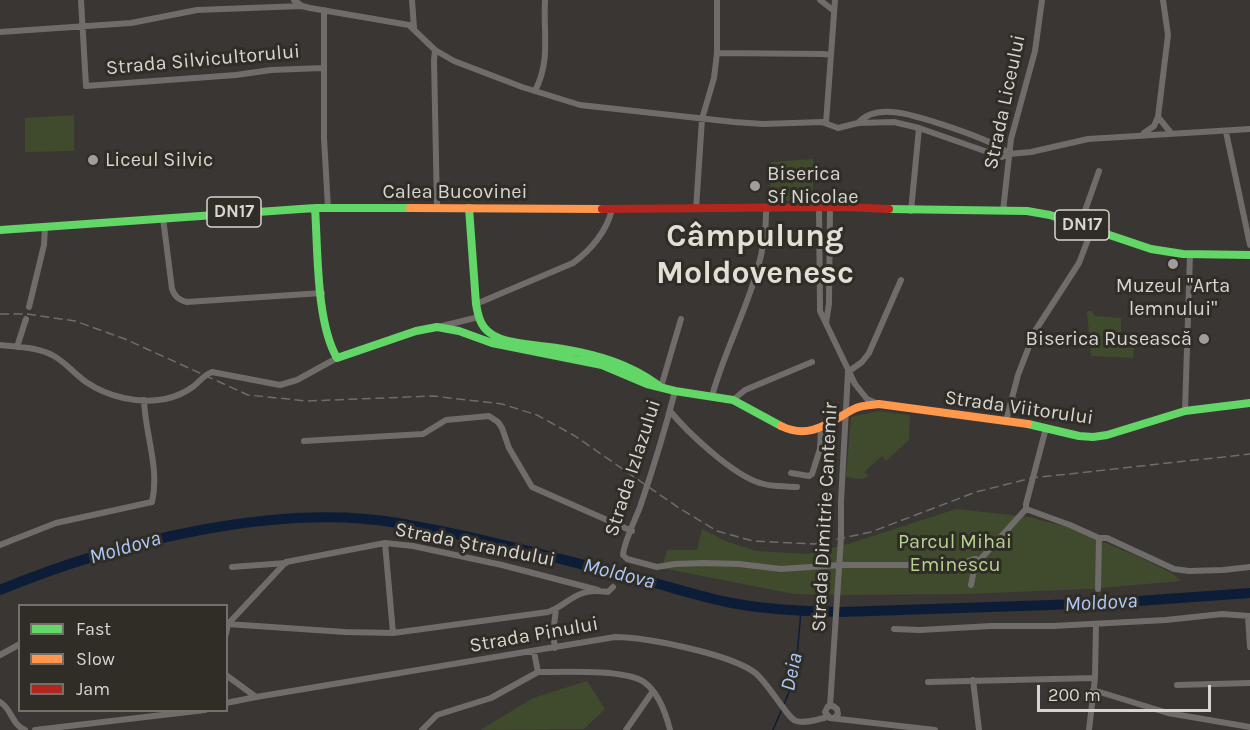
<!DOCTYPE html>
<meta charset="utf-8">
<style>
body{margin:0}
#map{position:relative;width:1250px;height:730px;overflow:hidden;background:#393633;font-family:Karla,sans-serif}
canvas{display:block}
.legend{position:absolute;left:18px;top:604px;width:210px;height:108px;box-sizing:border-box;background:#302d27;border:2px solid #73706b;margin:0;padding:8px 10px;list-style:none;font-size:18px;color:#d7d5d1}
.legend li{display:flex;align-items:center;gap:12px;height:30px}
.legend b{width:30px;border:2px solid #73706b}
.scale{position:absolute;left:1037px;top:685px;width:174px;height:27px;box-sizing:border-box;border:3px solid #d7d5d1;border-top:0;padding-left:8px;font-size:18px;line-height:21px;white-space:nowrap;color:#d7d5d1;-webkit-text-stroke:4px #302d27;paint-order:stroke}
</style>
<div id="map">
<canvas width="1250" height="730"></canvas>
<ul class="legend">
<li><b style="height:8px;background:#63d668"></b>Fast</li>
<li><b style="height:8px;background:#ff974d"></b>Slow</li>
<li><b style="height:8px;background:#b3261e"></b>Jam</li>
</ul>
<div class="scale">200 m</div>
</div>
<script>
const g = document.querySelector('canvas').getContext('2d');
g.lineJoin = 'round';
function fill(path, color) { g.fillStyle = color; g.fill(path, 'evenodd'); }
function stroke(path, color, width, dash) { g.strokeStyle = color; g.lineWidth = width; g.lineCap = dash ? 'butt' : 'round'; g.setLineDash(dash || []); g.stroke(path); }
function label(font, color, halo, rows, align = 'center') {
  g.font = font + ' Karla,sans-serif'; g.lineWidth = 6; g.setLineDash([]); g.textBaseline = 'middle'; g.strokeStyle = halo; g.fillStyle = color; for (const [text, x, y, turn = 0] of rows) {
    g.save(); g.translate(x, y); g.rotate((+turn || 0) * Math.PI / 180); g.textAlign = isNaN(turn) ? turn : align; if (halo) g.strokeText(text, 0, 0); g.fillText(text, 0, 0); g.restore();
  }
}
fill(new Path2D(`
 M74,115V151L25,152V118Z
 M813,159V201H770L771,162Z
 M1087,311H1091L1095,316L1121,318V333L1129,342H1134L1133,358L1091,356Z
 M879,411L910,415L909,440L886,461L882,456L864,472L869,476C861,481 854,478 846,477L851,417Z
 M956,509L1029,517L1067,527L1137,556L1172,573L1181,581L1089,589L965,594L836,595L794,594L662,568L667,550H697L702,529L725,541L757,551L807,554L848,544Z
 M587,681L605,709L584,729L480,730L533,698Z`), '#404b2e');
stroke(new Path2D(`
 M784,704L795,678L801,611
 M773,730L782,709`), '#0d1d38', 1.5);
stroke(new Path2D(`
 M0,590C114,543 275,502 398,523C480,537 560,559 640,579C671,587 701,597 732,603C768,610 805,611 841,612L1110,603L1250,593`), '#0d1d38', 10);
stroke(new Path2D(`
 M81,0L86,86L236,75L271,70L323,68
 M294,0L302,6L310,8L409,25L435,50L454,61L522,87L580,105L734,122L763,124L822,122L838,128L858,123L894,122L919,128L1002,157L1009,154L1031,152L1088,139L1250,129
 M412,0L414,28
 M820,0L834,11
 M324,10V138L328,208
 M0,32L131,23L197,10L302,6
 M435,50L434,60L437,208
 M717,53L823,54L831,55
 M535,91C551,60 543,33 545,0
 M1158,117L1171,133
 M826,123L835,0
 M858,123C867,113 879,111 892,112C912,113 996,140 1009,154
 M1226,132L1250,245
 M1144,133L1154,126L1158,117L1168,35L1163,0
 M819,207L820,311L855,384L867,399L878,404
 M696,209L702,119L714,78L717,53V0
 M911,211L919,128
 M1003,211L1011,139L1035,51L1042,0
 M163,218L172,289C175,297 179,300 187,302L322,293
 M1080,225L1099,171
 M476,304L573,263C591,250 607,231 612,209
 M29,307L44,245L45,227
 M826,323L829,304L830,207
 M442,326L479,317
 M0,345C17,347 38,347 54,356C66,363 75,374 86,382C108,397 138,404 165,399C175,397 186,392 194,386C200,381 204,375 212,372L280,385L297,380L337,358
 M17,347L26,319
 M848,372L862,362L869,353L901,280
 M661,387L681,319
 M675,391C665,430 653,469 640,507C635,520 624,542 623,555L627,559L657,567L675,564L704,563L739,564L781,569L840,565H959C965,564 969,559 976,559L982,565L974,570L965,564
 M712,396C729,334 768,274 766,208
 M733,400L745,390L812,362
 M670,411C688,433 733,475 760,483C771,487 785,486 797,487
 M1185,411L1190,254
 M1006,421L1018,375L1035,331L1079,263L1092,229
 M1046,428L1026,504V509L1070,525L1099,538L1098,589
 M304,441L423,434L446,420L489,416L498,422L502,428L509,448L532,487L632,531
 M791,473L809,476L812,474L820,449L821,429
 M1099,538H1107L1174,569L1189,571L1223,570L1250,567
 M385,543L393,633
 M0,545L56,523L152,502C160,468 145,434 144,400
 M978,562L1026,509
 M232,567L286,563
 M971,585L974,570
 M1248,616L1250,647
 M227,624L345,632L393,633L548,612C561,608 570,597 583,593C592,590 599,591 608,592L613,587
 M894,629L920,630L991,626H1053L1166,620L1222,614L1250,616
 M226,634L228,624L286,562L385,543L413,546L502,565L598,590
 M555,648L553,634L556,609
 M534,652L538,672C563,672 624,669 644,682C658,692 666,714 670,730
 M0,655L20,644
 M226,675L256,697
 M973,680L979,730
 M928,682L1095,678
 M1177,685L1250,683
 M1093,690L1168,713L1250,727
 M0,702C12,709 11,724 25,730
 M226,703L256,697L615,637C646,637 729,654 754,672C768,682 787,718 796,721C805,724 819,719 828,717
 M830,706L841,538V501L848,372
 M834,718L838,714L837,709L833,706H828L825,712L830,718L935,730
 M35,730L205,710
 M422,730L437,715L491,698L538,672
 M626,730L653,691
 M1089,730L1095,678L1096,624`), '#6f6c6a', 6);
stroke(new Path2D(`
 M315,208C318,250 316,322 337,358L416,331L437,327L459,331L492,343L602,365L647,384L675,391L733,400L781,426
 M469,208L476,304C478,315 480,326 490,333C505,345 543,345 563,349C598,355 629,364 658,385
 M889,209L1027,211L1050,215L1151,249L1183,254L1250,255
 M0,230L315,208H410
 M1028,424L1079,436L1093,437L1107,435L1185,411L1250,403`), '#63d668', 8);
stroke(new Path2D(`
 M410,208L602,209
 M781,426C812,441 831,420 856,408C863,405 872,405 879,404L1028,424`), '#ff974d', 8);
stroke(new Path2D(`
 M602,209L844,207L889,209`), '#b3261e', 8);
stroke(new Path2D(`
 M0,314H27L75,321L125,339L248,395L307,401L433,396L502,404L537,415L575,436L679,508L717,531L753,541L814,544L871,532L976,492L1032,478L1250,454`), '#6f6d6a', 1.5, [9, 4.5]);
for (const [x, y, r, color] of [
 [93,160,6,"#a09d9a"],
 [755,186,6,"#a09d9a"],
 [1173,264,6,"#a09d9a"],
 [1204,339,6,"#a09d9a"]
]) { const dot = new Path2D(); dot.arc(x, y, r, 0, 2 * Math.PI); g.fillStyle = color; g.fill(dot); stroke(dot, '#302d27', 2); }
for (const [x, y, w] of [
 [234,212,54],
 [1082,225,54]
]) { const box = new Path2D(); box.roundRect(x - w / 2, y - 15, w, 30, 4.5); g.fillStyle = '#302d27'; g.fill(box); stroke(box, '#d7d5d1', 1.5); }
label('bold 18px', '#d7d5d1', null, [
 ["DN17",234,212],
 ["DN17",1082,225]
]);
label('20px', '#d7d5d1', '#302d27', [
 ["Strada Silvicultorului",203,60,-5],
 ["Strada Liceului",1005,102,-78],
 ["Calea Bucovinei",455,192],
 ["Strada Viitorului",1019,408,8],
 ["Strada Izlazului",633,468,-72],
 ["Strada Dimitrie Cantemir",825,517,-87],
 ["Strada Ștrandului",475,545,11],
 ["Strada Pinului",534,635,-10]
]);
label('20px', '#d7d5d1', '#302d27', [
 ["Liceul Silvic",105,160],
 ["Biserica",767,174],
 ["Sf Nicolae",767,197],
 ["Muzeul \"Arta",1173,286,"center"],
 ["lemnului\"",1173,309,"center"],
 ["Biserica Rusească",1192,339,"right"]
], 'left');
label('20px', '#b6d290', '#302d27', [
 ["Parcul Mihai",955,542],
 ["Eminescu",955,565]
]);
label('italic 21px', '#acc9f9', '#302d27', [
 ["Moldova",125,548,-16],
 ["Moldova",619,574,14],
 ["Moldova",1101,603,-3],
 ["Deia",792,672,-78]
]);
label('bold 32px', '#e3dfd7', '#302d27', [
 ["Câmpulung",755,237],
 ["Moldovenesc",755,274]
]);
</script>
